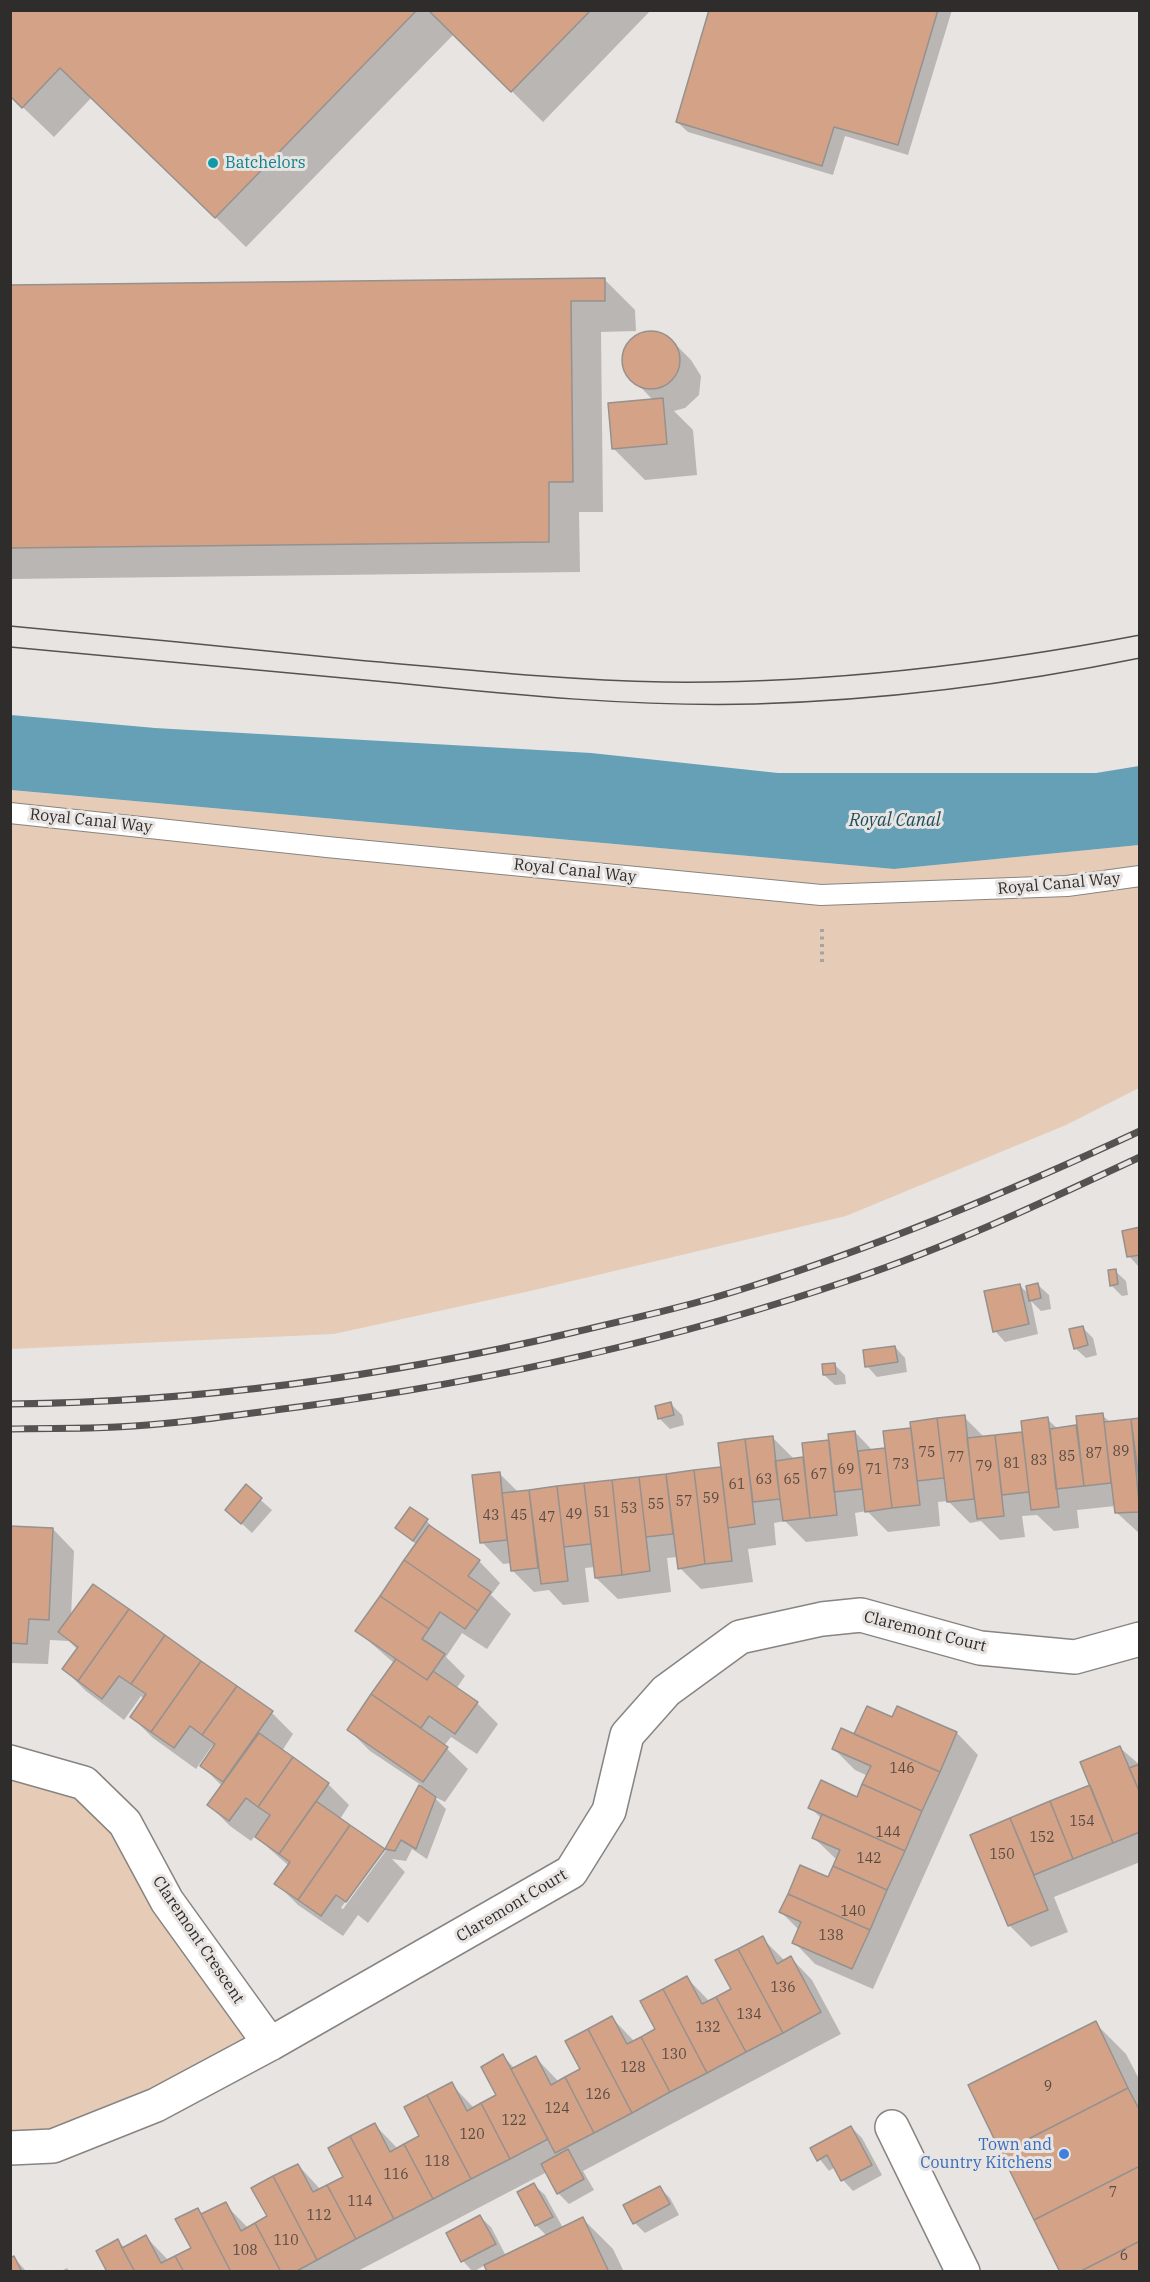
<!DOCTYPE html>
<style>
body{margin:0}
#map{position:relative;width:1150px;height:2282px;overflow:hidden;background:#e8e4e1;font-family:"IBM Plex Serif",serif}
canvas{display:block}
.frame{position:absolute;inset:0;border:12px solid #2f2d2c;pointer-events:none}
</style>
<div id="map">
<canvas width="1150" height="2282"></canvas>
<div class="frame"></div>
</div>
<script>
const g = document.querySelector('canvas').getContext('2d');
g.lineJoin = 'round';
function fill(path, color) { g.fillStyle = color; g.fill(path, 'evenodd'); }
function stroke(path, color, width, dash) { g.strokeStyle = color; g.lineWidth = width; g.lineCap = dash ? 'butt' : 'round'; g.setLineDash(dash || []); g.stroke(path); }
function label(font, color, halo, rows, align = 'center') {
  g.font = font + ' "IBM Plex Serif",serif'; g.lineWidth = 6; g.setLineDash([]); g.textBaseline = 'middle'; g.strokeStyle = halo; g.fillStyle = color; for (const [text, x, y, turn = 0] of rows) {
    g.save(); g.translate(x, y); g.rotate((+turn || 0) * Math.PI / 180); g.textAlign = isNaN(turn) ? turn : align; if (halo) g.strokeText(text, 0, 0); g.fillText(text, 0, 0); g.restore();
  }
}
fill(new Path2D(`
 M10,790L894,869L1139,845V1088L1066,1125L846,1216L530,1291L334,1334L11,1349Z
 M11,1763L84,1784L270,2044L11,2147Z`), '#e6ccb6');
fill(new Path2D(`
 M11,715L155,728L591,753L778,773H1096L1139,766V845L894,869L11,790Z`), '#66a0b6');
fill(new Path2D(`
 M10,10H651L543,122L454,34L246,247L92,97L54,137L10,95Z
 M711,10H952L908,155L845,136L833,175L688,132L677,122Z
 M604,279L635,310L636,331L601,332L603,512H579L580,572L10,579V286Z
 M651,332L669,338L691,360L701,376L699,395L685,408L674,411L693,430L697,475L645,480L614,449L653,400L625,371L623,363L627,345L642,333Z
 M1140,1229L1139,1267L1129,1256Z
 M1115,1271L1126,1281L1128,1295L1122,1296L1111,1285Z
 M1019,1285L1030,1295L1038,1285L1049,1295L1051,1309L1041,1311L1031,1301L1038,1334L1005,1342L995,1331Z
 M1083,1328L1093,1338L1097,1355L1086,1358L1075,1348Z
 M895,1347L905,1358L907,1372L877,1377L867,1366Z
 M834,1364L845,1375L846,1384L835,1385L824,1375Z
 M671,1404L682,1415L684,1425L670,1429L659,1418Z
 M1102,1415L1111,1423L1140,1419V1534L1116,1512L1115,1506L1077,1510L1079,1528L1054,1531L1037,1515L1022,1516L1025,1537L1000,1540L981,1521L970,1523L948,1501L938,1502L940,1526L888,1532L867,1511L855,1513L858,1536L806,1542L785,1521L774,1523L776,1545L748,1549L753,1582L701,1589L680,1568L678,1557L667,1558L671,1592L618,1599L596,1578L595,1567L585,1568L589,1602L563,1605L549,1590L534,1592L513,1571L512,1563L503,1564L482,1542L499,1473L518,1492L723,1469L720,1444L773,1438L795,1460L804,1459L831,1441L855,1432L873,1451L887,1449L912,1429V1423L964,1417L985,1438L1024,1433L1047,1419L1058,1429L1078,1426Z
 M246,1487L272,1510L252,1533L227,1510Z
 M411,1509L427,1521L437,1533L479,1561L500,1583L491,1595L511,1614L487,1649L462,1633L446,1657L465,1676L456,1689L477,1703L498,1724L477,1754L451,1737L444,1746L468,1769L445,1802L433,1796L446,1809L427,1859L412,1849L406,1861L392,1859L405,1872L368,1923L358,1915L343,1936L298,1905L276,1883L289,1866L255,1836L251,1841L230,1826L209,1805L222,1786L202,1766L214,1748L212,1746L196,1769L153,1738L132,1717L144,1699L141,1696L124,1720L86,1691L64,1669L78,1650L69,1641L50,1640L48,1664L10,1663V1554L53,1529L74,1551L71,1617L93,1586L272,1713L293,1734L282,1751L328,1784L349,1805L340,1819L385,1852L421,1785L370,1751L349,1730L394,1663L357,1631L417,1545L397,1528ZM381,1852H385L343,1909L341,1908Z
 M898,1708L957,1733L978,1755L873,1989L815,1964L794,1942L799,1930L781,1912L829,1879L837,1860L814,1838L822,1819L810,1807L858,1799L868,1776L855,1770L834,1749L893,1719Z
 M1119,1747L1140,1765V1862L1054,1897L1068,1932L1031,1947L1009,1925L972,1835L1092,1785Z
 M762,1938L785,1961L791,1958L812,1980L841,2034L583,2171L594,2190L569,2204L558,2193L547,2172L356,2272H109L118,2241L125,2248L146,2237L169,2261L193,2249L197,2210L203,2215L225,2204L248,2228L269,2217L298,2165L321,2190L345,2178L375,2125L398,2149L421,2137L451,2084L474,2108L498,2096L503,2056L515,2069L536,2058L559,2082L582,2070L612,2018L635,2042L657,2030L687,1978L710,2002L733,1990Z
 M1095,2023L1126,2054L1140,2081V2272Z
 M851,2127L862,2138L882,2175L853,2191L843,2180L835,2167L829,2171L812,2149Z
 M534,2185L545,2195L563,2228L582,2218L613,2249L624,2272H488L485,2265L473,2272L463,2261L480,2217L491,2227L506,2256L547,2236L536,2225L519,2193Z
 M660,2188L670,2198L679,2215L645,2233L635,2223Z
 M14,2258L27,2272H10Z
 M67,2268L70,2272H59Z`), '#0003');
const building = new Path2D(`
 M10,10H417L215,218L60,68L22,108L10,96Z
 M428,10H591L511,92Z
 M709,10H938L898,145L834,127L822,166L676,122Z
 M605,278V301H571L573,482H549V542L10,548V285Z
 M622 360a29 29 0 1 1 58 0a29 29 0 1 1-58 0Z
 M663,398L667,444L612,449L608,403Z
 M1140,1227V1255L1127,1257L1122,1231Z
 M1116,1269L1118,1284L1110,1286L1108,1270Z
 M1038,1283L1041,1298L1029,1301L1026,1286Z
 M1020,1284L1029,1324L993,1332L984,1291Z
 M1083,1326L1088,1345L1074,1349L1069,1329Z
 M895,1346L898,1362L865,1367L863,1350Z
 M835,1363L836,1374L823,1375L822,1364Z
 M671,1402L674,1415L658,1419L655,1406Z
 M1103,1413L1111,1483L1084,1486L1076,1416Z
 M965,1415L974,1499L947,1502L937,1418Z
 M1048,1417L1059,1507L1031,1510L1021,1421Z
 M937,1418L944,1478L917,1481L910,1422Z
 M1140,1418V1488L1131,1419Z
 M1131,1419L1140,1512L1115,1513L1104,1422Z
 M1076,1425L1084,1486L1056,1489L1050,1429Z
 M911,1428L920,1505L892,1508L883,1431Z
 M855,1431L862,1489L834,1492L828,1434Z
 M1022,1432L1029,1492L1002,1495L995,1435Z
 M995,1435L1004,1516L977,1519L967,1438Z
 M773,1436L780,1499L753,1502L745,1439Z
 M745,1439L755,1524L728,1528L718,1443Z
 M829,1440L837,1515L810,1518L802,1443Z
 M885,1448L892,1508L865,1512L858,1451Z
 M803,1457L810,1518L783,1521L775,1461Z
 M721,1467L732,1561L705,1564L694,1470Z
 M694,1470L705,1564L678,1569L666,1474Z
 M500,1472L507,1540L480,1543L472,1475Z
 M666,1474L673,1534L646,1537L639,1477Z
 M639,1477L650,1571L622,1575L612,1480Z
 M612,1480L622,1575L595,1578L584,1483Z
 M584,1483L591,1544L564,1547L557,1486Z
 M246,1484L262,1498L241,1524L225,1510Z
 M557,1486L568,1581L541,1584L529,1490Z
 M529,1490L538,1568L511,1571L502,1493Z
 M410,1507L428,1519L413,1541L395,1528Z
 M429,1525L480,1560L468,1576L491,1592L478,1611L404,1560Z
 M10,1526L53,1528L49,1620L29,1619L27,1644L10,1643Z
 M404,1560L478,1611L465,1629L440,1612L429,1629L380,1596Z
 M93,1584L129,1609L78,1681L62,1669L78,1647L58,1632Z
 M380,1596L429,1629L422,1639L445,1654L427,1680L355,1631Z
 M129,1609L165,1635L131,1684L119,1676L102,1699L78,1681Z
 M165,1635L201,1661L151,1732L130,1717L146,1694L131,1684Z
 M396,1659L427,1680L433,1671L478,1702L455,1734L429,1716L421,1728L371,1694Z
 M201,1661L237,1686L202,1735L190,1726L174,1748L151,1732Z
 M237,1686L273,1711L223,1782L200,1766L215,1744L202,1735Z
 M371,1694L448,1747L423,1782L347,1730Z
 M867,1706L892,1717L897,1706L957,1732L940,1772L854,1734Z
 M841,1728L940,1772L922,1811L862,1784L871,1766L832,1749Z
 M259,1733L293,1757L258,1807L246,1798L229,1821L207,1805Z
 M1120,1746L1140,1793V1832L1113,1843L1080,1762Z
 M293,1757L329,1783L279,1854L255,1837L270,1815L258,1807Z
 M1140,1764V1793L1129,1768Z
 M821,1780L857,1797L862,1784L922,1811L905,1851L808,1808Z
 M419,1785L436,1797L416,1849L401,1840L395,1851L385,1849Z
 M1090,1785L1113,1843L1073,1859L1050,1801Z
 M316,1801L350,1825L298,1900L274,1884L290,1862L279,1854Z
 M1050,1801L1073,1859L1034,1875L1010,1818Z
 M822,1814L905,1851L887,1890L833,1866L840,1850L812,1838Z
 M1010,1818L1048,1910L1008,1926L970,1835Z
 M350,1825L385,1849L346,1902L336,1895L321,1916L298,1900Z
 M800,1865L828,1877L833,1866L887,1890L870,1930L788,1894Z
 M788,1894L870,1930L852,1969L792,1943L801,1922L779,1912Z
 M763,1936L777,1964L791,1956L821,2012L783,2033L738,1949Z
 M738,1949L783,2033L746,2052L716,1997L731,1989L715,1960Z
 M687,1976L702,2004L716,1997L746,2052L707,2073L663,1989Z
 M663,1989L707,2073L670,2092L641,2037L655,2029L640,2001Z
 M612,2016L627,2044L641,2037L670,2092L632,2113L588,2029Z
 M1096,2021L1128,2088L1001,2153L968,2085Z
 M588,2029L632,2113L594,2133L565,2077L580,2069L565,2041Z
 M503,2054L548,2139L510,2159L481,2103L496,2095L481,2067Z
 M536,2056L551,2085L565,2077L594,2133L555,2153L511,2069Z
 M452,2082L467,2111L481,2103L510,2159L471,2179L427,2095Z
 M1128,2088L1140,2111V2166L1034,2220L1001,2153Z
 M427,2095L471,2179L433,2199L404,2144L419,2136L404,2107Z
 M375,2123L390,2152L404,2144L433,2199L394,2219L350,2136Z
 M851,2126L872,2165L841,2181L827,2155L817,2161L810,2148Z
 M350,2136L394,2219L356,2239L327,2185L343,2177L328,2148Z
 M568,2149L584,2179L557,2194L541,2164Z
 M298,2164L313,2192L327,2185L356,2239L317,2260L273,2176Z
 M1140,2166V2241L1079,2272H1060L1034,2220Z
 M273,2176L317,2260L295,2272H281L255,2223L267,2216L251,2188Z
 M534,2183L553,2217L535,2226L517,2192Z
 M660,2186L670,2204L633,2224L623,2205Z
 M226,2202L241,2231L255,2223L281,2272H231L201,2214Z
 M198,2208L201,2214L231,2272H184L175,2256L191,2248L175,2219Z
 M480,2215L496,2244L461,2262L446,2233Z
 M583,2217L609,2272H487L484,2265Z
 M146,2235L161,2263L175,2256L184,2272H135L122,2248Z
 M118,2239L122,2248L135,2272H107L96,2251Z
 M1140,2241V2272H1079Z
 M14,2256L22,2272H10V2258Z`);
fill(building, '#d3a287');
stroke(building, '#95918f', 1.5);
const service = new Path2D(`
 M10,813L327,847L821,895L1067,886L1140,876`);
const minor = new Path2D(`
 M10,1762L84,1783L125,1823L167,1901L270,2044
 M892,2127L963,2272
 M10,2148L53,2146L156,2105L270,2044L571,1872L609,1811L627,1735L666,1691L740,1637L822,1619L861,1615L980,1648L1075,1657L1140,1639`);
stroke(service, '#878481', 22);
stroke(minor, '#878481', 36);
stroke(new Path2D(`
 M822,929V964`), '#a7a3a1', 4, [3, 4.5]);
stroke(service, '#fff', 20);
stroke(minor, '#fff', 33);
stroke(new Path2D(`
 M10,626C126,637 241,648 357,660C459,669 561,680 664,682C824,684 983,665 1140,635
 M10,647C139,659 268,671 397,683C515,695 636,707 755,704C885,700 1013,684 1140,658`), '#555351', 1.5);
const rail = new Path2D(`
 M10,1404C201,1402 390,1376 575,1332C635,1318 694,1305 752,1286C885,1244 1013,1190 1140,1131
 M10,1429C46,1428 81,1429 116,1427C177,1424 238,1415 298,1407C486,1382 672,1341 853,1279C951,1246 1046,1201 1140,1157`);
stroke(rail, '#555351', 7);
stroke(rail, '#e8e4e1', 4.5, [14]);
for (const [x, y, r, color] of [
 [213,163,6,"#0f9aa8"],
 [1064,2154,6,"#3f7fe0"]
]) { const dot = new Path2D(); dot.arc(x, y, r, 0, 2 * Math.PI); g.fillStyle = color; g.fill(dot); stroke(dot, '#e8e4e1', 2); }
label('14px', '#584a43', null, [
 ["89",1121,1452],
 ["75",927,1453],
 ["87",1094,1454],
 ["85",1067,1457],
 ["77",956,1458],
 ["83",1039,1461],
 ["81",1012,1464],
 ["73",901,1465],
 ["79",984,1467],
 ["69",846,1470],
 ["71",874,1470],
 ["67",819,1475],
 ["63",764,1480],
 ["65",792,1480],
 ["61",737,1485],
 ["59",711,1499],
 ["57",684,1502],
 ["55",656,1505],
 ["53",629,1509],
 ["51",602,1513],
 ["49",574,1515],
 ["43",491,1516],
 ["45",519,1516],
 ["47",547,1518],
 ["146",902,1769],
 ["154",1082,1822],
 ["144",888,1833],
 ["152",1042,1838],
 ["150",1002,1855],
 ["142",869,1859],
 ["140",853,1912],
 ["138",831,1936],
 ["136",783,1988],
 ["134",749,2015],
 ["132",708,2028],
 ["130",674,2055],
 ["128",633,2068],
 ["9",1048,2087],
 ["126",598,2095],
 ["124",557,2109],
 ["122",514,2121],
 ["120",472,2135],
 ["118",437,2162],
 ["116",396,2175],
 ["7",1113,2193],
 ["114",360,2202],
 ["112",319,2216],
 ["110",286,2241],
 ["108",245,2251],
 ["6",1124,2256]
]);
label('16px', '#0d838f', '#e8e4e1', [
 ["Batchelors",225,163]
], 'left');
label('16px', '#2f2d2c', '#e8e4e1', [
 ["Royal Canal Way",91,821,6],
 ["Royal Canal Way",575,871,6],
 ["Royal Canal Way",1059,884,-5],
 ["Claremont Court",925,1632,14],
 ["Claremont Court",512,1906,-31],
 ["Claremont Crescent",198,1940,56]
]);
label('16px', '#366cbe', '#e8e4e1', [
 ["Town and",1052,2145],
 ["Country Kitchens",1052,2163]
], 'right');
label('italic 18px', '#1d4e5f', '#e8e4e1', [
 ["Royal Canal",895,821]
]);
</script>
